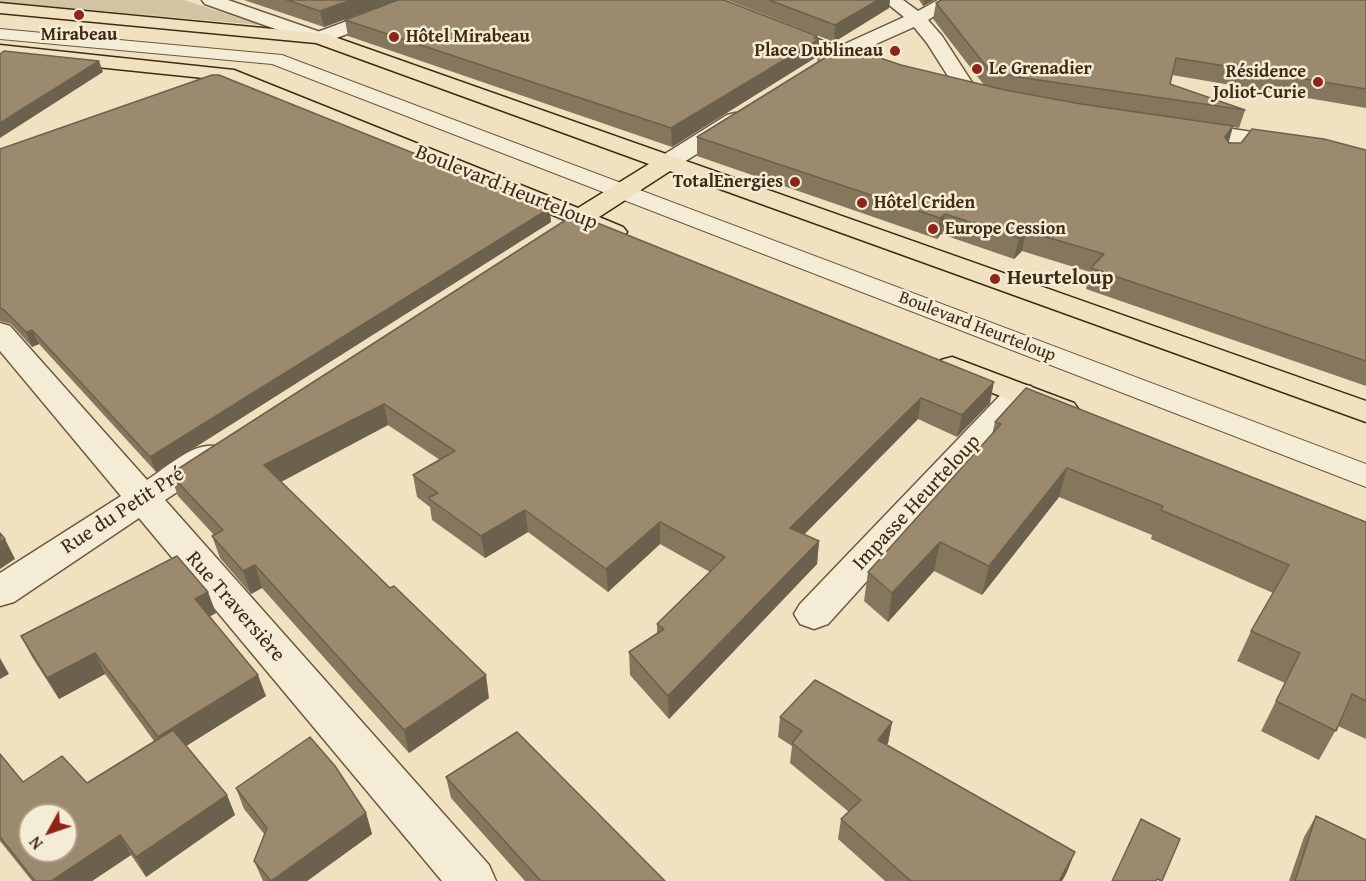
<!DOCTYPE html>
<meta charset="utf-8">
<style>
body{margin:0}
#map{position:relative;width:1366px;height:881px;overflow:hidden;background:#f0e2c0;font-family:"Gentium Book Plus",serif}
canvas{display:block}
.north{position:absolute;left:18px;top:803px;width:60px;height:60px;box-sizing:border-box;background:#f5ecd6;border:2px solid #ac9e88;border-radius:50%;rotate:230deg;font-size:16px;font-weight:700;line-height:24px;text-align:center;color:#3f2a14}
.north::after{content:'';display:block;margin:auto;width:21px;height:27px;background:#8f2418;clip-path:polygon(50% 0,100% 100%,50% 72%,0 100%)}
</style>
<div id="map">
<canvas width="1366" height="881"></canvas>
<div class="north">N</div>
</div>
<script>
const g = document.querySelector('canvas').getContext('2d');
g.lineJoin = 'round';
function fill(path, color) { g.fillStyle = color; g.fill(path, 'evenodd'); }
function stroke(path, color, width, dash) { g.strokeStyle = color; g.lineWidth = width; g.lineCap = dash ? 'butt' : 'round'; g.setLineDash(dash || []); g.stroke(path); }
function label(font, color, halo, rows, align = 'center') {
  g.font = font + ' "Gentium Book Plus",serif'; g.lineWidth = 5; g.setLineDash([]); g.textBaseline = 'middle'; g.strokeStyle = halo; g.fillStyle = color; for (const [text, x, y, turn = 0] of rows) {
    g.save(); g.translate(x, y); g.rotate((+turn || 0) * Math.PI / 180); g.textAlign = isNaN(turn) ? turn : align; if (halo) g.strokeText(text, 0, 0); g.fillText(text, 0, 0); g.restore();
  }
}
fill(new Path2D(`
 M0,0H184L260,25L0,2Z`), '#d2c3a3');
const pedestrian = new Path2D(`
 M0,29L282,55L1366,464V487L272,64L0,39Z`);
const minor = new Path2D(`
 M404,0H429L426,4L326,42H312L310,38L312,34Z
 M697,0H721L838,47L904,17L883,0H903L918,11L938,0H960L928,20L942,36L973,84L974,91L971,95L964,97L957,95L953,84L927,43L914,27L856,53L884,63L887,67L884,71C867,75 854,60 841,61C833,62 831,66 822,64L819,60L824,55L700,4Z
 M735,113L743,115L746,120L743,125L676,167L668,169L660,167L656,162L660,157L727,115Z
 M1186,122L1319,142L1366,155V169L1317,156L1178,134L1175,129L1178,124Z
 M0,323L10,326L147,480C169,466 194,440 221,447L226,455L221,463L165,500L489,865L496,881H442L139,518L14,602L0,606V573L121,496L0,351Z
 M1020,384L1031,386L1036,393L1031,400L828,624L814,629L800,624L794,614L800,604L1009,386Z`);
const tertiary = new Path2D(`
 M202,0H228L326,34L328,38L326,42H312L205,4Z`);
const primary = new Path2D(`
 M0,3L326,34L1366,401V422L670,171L599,217L623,227L627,232L623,237L614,240L223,80L0,57V45L234,70L578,208L649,164L316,43L0,13Z
 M952,357L1074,403L1079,410L1074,417L1063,420L1052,417L941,372L937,366L941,360Z`);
stroke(pedestrian, '#6b583f', 2);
stroke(minor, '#6b583f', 3);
stroke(tertiary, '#6b583f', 3);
stroke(primary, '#3f2a14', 3);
fill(pedestrian, '#f5ecd6');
fill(minor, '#f5ecd6');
fill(tertiary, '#f5ecd6');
fill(primary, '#f0e2c0');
fill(new Path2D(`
 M244,0H398L324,27Z
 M727,0H890L889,8L834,42Z
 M919,0H934L923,6Z
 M1366,0V108L1172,75L1170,84L1245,110L1239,128L1233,127L1228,142L1229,143L1366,150V386L1086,289L1090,272L1022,251L1014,259L941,234L937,239L697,156V137L901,65L984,85L933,19L936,3Z
 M345,20L817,36V38L819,39L818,56L672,147L348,36Z
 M0,149L551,222L156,472L39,344L32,347L11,324L0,321Z
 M575,214L990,403L957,437L918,419L804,534L819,541L817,564L669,719L630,675L629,652L657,634V624L710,572L660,544L608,592L528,532L485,558L432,520L430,507L417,497L413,475L440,460L388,425L281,482L489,698L409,753L262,588L251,594L220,558L212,536L214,535L178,496L170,474Z
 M995,422L1366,522V739L1338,726L1319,760L1261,731L1285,683L1237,661L1251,631L1273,593L1151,539L1152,535L1059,497L982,595L934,571L888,622L864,601L868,572L992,435Z
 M216,613L210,616L266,696L186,746L227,795L235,815L146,877L131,855L92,881H32L0,841V754L23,782L87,783L154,741L105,674L59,699L32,657L21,636Z
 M780,717L892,722L888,743L886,745L1067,872L1062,881H885L838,839L841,819L849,812L790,763L792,746L778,737Z
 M446,777L665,881H525L451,798Z
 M236,788L366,813L372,834L307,881H263L254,861L265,835L244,809Z
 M1316,816L1366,881H1289L1304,837Z`), '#85775e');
fill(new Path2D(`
 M351,0H398L324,27L320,11Z
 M878,0H890L889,8L834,42L835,25Z
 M924,0H934L923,6Z
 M817,36V40L819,39L818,56L672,147L671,128Z
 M99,61L103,72L0,138V123Z
 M1233,126L1228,145L1225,137Z
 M550,208L551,222L156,472L150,457Z
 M945,214L941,234L937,239L940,218Z
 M1026,231L1022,251L1014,259L1019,238Z
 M32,330L39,344L32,347L26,332Z
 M994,382L990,403L957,437L962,415Z
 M921,398L918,419L789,550L790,528Z
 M384,404L388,425L271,487L264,465Z
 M1067,468L1059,497L982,595L989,566Z
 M525,510L528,532L485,558L481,536Z
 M660,522V544L608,592L606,569Z
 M5,539L15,559L0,569V542Z
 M819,541L817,564L669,719L668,696Z
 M940,542L934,571L888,622L892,593Z
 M255,565L262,588L251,594L243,571Z
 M208,592L216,613L203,620L195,599Z
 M95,653L105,674L59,699L47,678Z
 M0,658L9,674L0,679Z
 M258,675L266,696L167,758L158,737Z
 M486,675L489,698L409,753L404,730Z
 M892,722L888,743L875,760L878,740Z
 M227,795L235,815L146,877L136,857Z
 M366,813L372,834L307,881H271Z
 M120,835L131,855L92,881H51Z
 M1075,852L1067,872L1062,881H1059Z`), '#6c614c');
const building = new Path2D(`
 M287,0H351L320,11Z
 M398,0H724L817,36L814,38L819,39L671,128L345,20Z
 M769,0H878L835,25Z
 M941,0H1366V89L1176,58L1170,84L1245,110L1018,77L990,71L936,3Z
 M844,46L901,65L1005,90L1081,104L1233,126L1225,137L1229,143H1241L1252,129L1324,139L1366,150V361L1091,268L1104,254L1026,231L1019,238L945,214L940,218L697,137Z
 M4,51L99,61L0,123V54Z
 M212,75H219L550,208L150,457L32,330L26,332L4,310L0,308V149Z
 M575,214L994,382L962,415L921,398L790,528L819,541L668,696L629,652L664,629L657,624L725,557L660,522L606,569L525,510L481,536L428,498L438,493L413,475L455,451L384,404L264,465L390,588L394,586L486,675L404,730L255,565L243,571L212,536L223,530L170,474Z
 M1026,388L1366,522V701L1352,694L1336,731L1276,701L1300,653L1251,631L1289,565L1161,510L1163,506L1067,468L989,566L940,542L892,593L868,572L1001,424L995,422Z
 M0,533L5,539L0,542Z
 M177,556L208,592L195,599L258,675L158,737L95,653L47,678L21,636Z
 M815,680L892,722L878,740L1075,852L1059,881H911L841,819L861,800L792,743L802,731L780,717Z
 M173,730L227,795L136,857L120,835L51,881H35L0,837V754L23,782L62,756L87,783ZM30,815H66V851H30Z
 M517,732L665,881H541L446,777Z
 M310,737L335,766L366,813L271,881L254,861L267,828L236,788Z
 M1316,816L1366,840V881H1295Z
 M1141,819L1180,839L1162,881L1157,879L1156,881H1112Z`);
fill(building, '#9b8a6d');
stroke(building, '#6c614c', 1.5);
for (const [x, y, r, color] of [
 [79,15,6,"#8f2418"],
 [394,37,6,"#8f2418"],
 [895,51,6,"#8f2418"],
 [977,69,6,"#8f2418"],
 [1318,82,6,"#8f2418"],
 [795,182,6,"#8f2418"],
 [862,203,6,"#8f2418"],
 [933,229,6,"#8f2418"],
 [995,279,6,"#8f2418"]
]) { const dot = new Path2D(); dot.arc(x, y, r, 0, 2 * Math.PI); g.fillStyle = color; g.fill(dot); stroke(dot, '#f5ecd6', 2); }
label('bold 18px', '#3f2a14', '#f5ecd6', [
 ["Mirabeau",79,35,"center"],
 ["Hôtel Mirabeau",406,37],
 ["Place Dublineau",883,51,"right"],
 ["Le Grenadier",989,69],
 ["Résidence",1306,72,"right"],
 ["Joliot-Curie",1306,93,"right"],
 ["TotalEnergies",783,182,"right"],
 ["Hôtel Criden",874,203],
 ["Europe Cession",945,229]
], 'left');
label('18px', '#3f2a14', '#f5ecd6', [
 ["Boulevard Heurteloup",977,327,21]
]);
label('21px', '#3f2a14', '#f5ecd6', [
 ["Boulevard Heurteloup",506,188,22],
 ["Impasse Heurteloup",917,503,-47],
 ["Rue du Petit Pré",123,511,-33],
 ["Rue Traversière",235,607,49]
]);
label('bold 21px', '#3f2a14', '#f5ecd6', [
 ["Heurteloup",1007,279]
], 'left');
</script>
